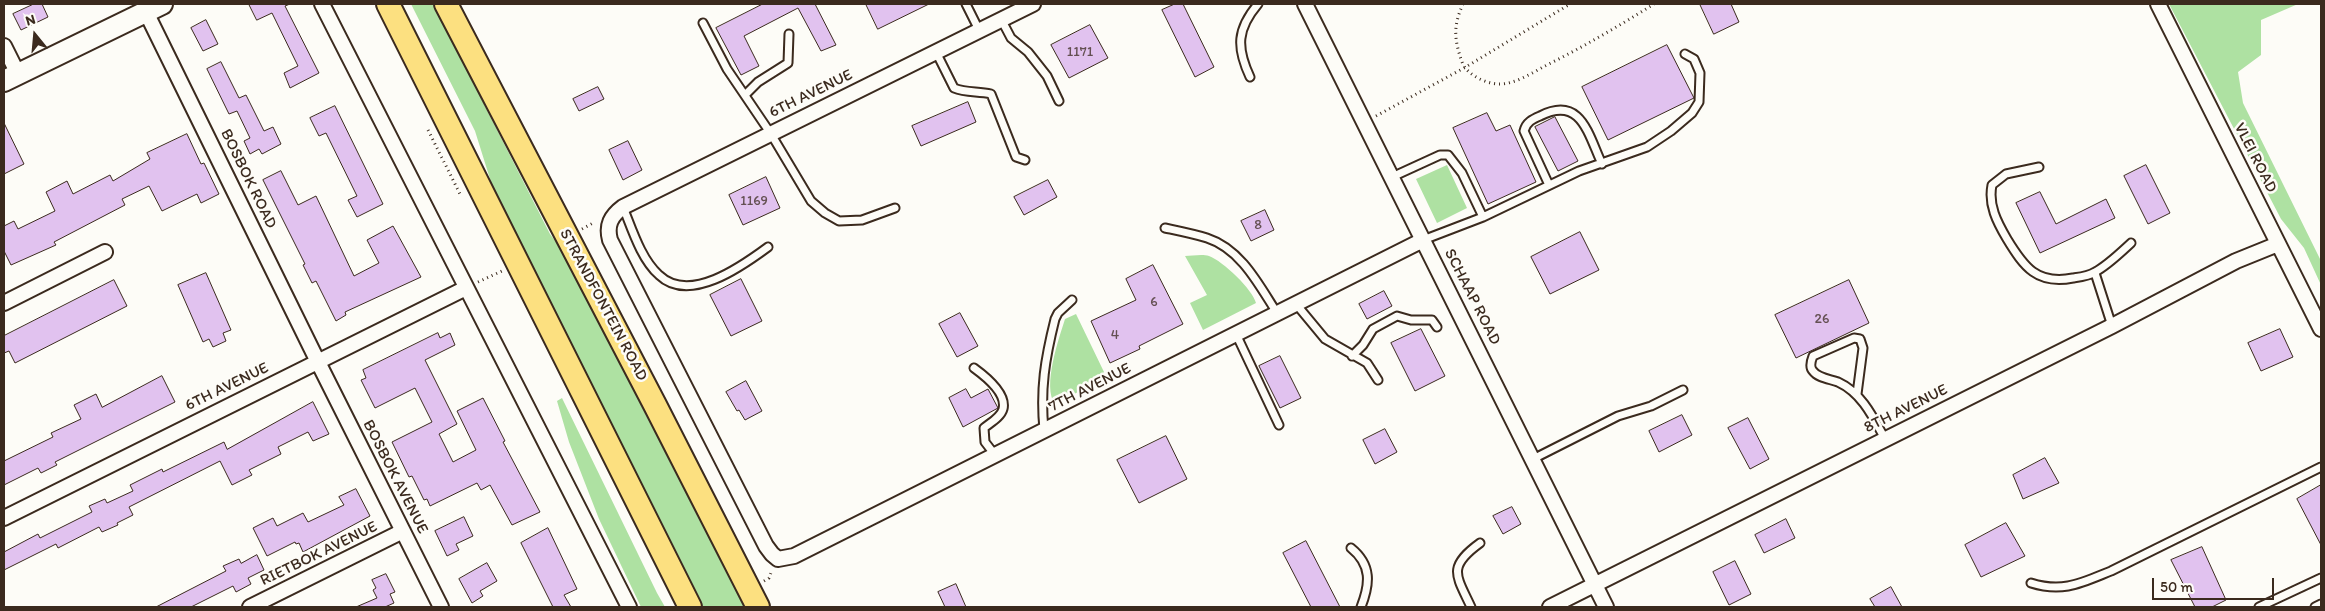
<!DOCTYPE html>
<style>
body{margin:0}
#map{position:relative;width:2325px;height:611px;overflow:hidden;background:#fdfcf7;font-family:Itim,sans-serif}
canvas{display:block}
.frame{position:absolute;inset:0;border:5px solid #3b2a1e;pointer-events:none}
.north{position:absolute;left:10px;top:10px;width:50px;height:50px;-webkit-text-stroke:4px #fdfcf7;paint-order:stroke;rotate:343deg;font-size:14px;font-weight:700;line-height:20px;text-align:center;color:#3b2a1e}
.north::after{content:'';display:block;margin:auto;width:18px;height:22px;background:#3b2a1e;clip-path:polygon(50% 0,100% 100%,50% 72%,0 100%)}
.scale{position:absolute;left:2152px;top:578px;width:122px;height:22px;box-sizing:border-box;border:2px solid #3b2a1e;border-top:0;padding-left:6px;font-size:15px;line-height:18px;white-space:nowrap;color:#3b2a1e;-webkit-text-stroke:4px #fdfcf7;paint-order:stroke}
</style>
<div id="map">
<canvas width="2325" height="611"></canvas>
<div class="frame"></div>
<div class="north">N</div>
<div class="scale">50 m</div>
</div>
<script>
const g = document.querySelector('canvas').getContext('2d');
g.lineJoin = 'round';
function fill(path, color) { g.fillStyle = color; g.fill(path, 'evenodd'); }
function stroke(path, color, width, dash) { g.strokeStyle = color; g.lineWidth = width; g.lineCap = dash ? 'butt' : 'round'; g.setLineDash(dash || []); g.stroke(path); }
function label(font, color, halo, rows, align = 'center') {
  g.font = font + ' Itim,sans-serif'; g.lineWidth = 5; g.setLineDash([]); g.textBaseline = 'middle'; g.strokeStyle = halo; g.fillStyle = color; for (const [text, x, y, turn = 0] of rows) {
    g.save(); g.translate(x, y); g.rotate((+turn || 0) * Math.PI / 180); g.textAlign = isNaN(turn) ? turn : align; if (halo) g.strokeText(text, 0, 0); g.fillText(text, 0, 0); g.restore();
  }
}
fill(new Path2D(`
 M411,4H433L550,234L562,250L744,607H702L496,198L475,131Z
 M2169,4H2298L2261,20V55L2238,72L2243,103L2321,261V285L2304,248L2281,219Z
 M1447,165L1467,208L1437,223L1416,179Z
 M1185,256C1192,256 1202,254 1209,256C1223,261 1253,290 1256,303L1203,330L1190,303L1207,295Z
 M1076,314L1104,372L1103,379L1055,404C1042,387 1059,338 1065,319Z
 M562,398L657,593L665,607H641L599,519L569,442L557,401Z`), '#aee1a2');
const building = new Path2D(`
 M34,4H42L48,17L21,30L13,14Z
 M249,4H290L285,6L319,73L290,88L284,73L298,66L272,13L257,20Z
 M763,4H815L836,45L821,51L798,8L744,36L759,66L741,75L716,28Z
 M866,4H929L878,29Z
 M1175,4H1183L1214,67L1195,77L1162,10Z
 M1700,4H1731L1739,22L1714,34Z
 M206,20L218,44L203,51L191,28Z
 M1090,25L1108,58L1069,78L1051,45Z
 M1667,45L1694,98L1608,140L1582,87Z
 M221,62L239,98L246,95L264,131L273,127L281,144L262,154L259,149L250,154L244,141L250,138L237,111L229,114L207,69Z
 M598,87L604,99L579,111L573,99Z
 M968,102L976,122L921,146L912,126Z
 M335,106L383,204L357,217L348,200L357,196L326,133L319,136L310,118Z
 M1487,113L1496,131L1510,125L1536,182L1488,204L1453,128Z
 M1555,117L1578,161L1558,171L1535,127Z
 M4,123L24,164L4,174Z
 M187,134L201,164L204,163L219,194L201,203L197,194L162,211L149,186L122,199L125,205L54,242L56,245L11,265L4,251V226L14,221L18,229L55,211L46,192L67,181L73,194L110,175L113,181L150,159L147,153Z
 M628,141L642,170L623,180L609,150Z
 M2146,165L2170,213L2148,224L2124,176Z
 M281,171L298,205L316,196L354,276L379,263L367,240L393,226L421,277L345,312L346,315L336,321L316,281L312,283L303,265L305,264L263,180Z
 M766,177L780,208L743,225L729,195Z
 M1048,180L1057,197L1024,215L1014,197Z
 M2040,192L2056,224L2106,199L2115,218L2040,253L2016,203Z
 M1265,210L1274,230L1251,241L1241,221Z
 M1580,232L1599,270L1550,294L1531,257Z
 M1153,265L1183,324L1139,346L1140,349L1110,363L1091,321L1136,300L1126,279Z
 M206,273L231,330L223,333L226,341L213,347L209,339L203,342L178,285Z
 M741,279L762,321L731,336L710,295Z
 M114,280L127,306L15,363L9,351L4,353V336Z
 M1849,280L1869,323L1796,358L1775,315Z
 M1384,291L1392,306L1367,319L1359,304Z
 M960,313L978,346L957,357L939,324Z
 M1421,329L1445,376L1415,391L1391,343Z
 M2280,329L2293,357L2261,371L2248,343Z
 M438,333L440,338L450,333L455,345L425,360L457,424L439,434L453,462L476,450L457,411L483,398L505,441L503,442L540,512L512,525L490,485L481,490L477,483L430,506L427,499L424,500L412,476L409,477L392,442L432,422L415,388L375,408L361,380L366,378L363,370Z
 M1280,356L1301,398L1280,408L1259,366Z
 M162,376L175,402L55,462L57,465L41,473L38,468L4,485V461L53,437L51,433L81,419L74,405L96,394L102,407Z
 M746,381L762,411L745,420L739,410L737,411L726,392Z
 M966,389L971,398L988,389L998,408L963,427L949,398Z
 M313,402L329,434L313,441L308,432L278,447L281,454L249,470L252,475L232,485L220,461L129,507L133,515L117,523L118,525L102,532L99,527L58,548L56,544L4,570V552L38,534L40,538L92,512L89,506L105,499L107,503L133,491L130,485L162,469L163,472L224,442L227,449Z
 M1682,415L1692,435L1659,452L1649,431Z
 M1748,418L1769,459L1750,469L1728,428Z
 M1385,429L1397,452L1375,464L1363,440Z
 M1166,436L1187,479L1139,503L1117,460Z
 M2045,458L2059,483L2023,499L2013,475Z
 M2321,485V545L2297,499Z
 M356,489L370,516L303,552L299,543L296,544L295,542L267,556L253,528L273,518L277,526L303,513L308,522L344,505L339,497Z
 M1512,507L1521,524L1503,534L1493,516Z
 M464,517L473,536L456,544L459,550L447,556L435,531Z
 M1786,519L1795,538L1764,553L1755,535Z
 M2006,523L2025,556L1981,577L1965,545Z
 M548,528L577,589L564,595L571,607H553L521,543Z
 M1306,541L1340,607H1311L1283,553Z
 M2202,547L2226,600L2212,607H2195L2171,560Z
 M257,555L264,570L248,578L251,584L236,592L233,586L191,607H156L226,571L223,566L239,559L241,563Z
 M1735,561L1751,594L1729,605L1713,572Z
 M487,563L497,581L480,591L483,596L472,603L459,579Z
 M386,574L395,592L390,594L394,603L385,607H356L377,598L373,590L376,588L372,580Z
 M956,584L966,607H945L938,592Z
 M1891,587L1902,607H1875L1870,599Z`);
fill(building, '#e1c2ef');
stroke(building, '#3b2a1e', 1);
const service = new Path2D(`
 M966,4L979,30
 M1001,19L1011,38L1028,52L1047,76L1059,101
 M703,23L727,69L771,134L811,201L825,213L839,221L862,220L895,208
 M936,52L954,88C966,93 978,91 991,94L1016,157L1025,160
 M1250,77C1236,47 1237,29 1258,4
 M745,95L758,82L788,63L789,34
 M2039,167L2006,174L1992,185C1988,205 1997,222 2007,239C2024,267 2037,285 2073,278C2080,277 2089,276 2095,272C2108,265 2120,253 2131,243
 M1392,177L1440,155H1448L1462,173L1483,217
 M1549,185L1524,131C1526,122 1533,119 1540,116C1581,95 1588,134 1602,164
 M623,207C632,229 641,259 659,275C689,304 741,267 768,247
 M1165,228C1179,231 1194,234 1207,238C1241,249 1259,285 1277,313
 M1423,240L1483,217L1579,171L1647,147L1671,131L1692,113L1699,102L1700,73L1694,59L1685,54
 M2095,273L2112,326
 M1296,304L1325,339L1367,363L1378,380
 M1236,334L1279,425
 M1352,356L1363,345L1373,329L1397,316L1411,320H1432L1437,327
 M974,368C985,376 1007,393 1003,409C1001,417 990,423 984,428L985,442L995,455
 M1857,394L1863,348L1860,339L1854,338L1813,356C1811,361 1809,367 1813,371C1818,378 1830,379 1838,382C1862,393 1873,417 1885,439
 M1044,430C1040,389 1045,359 1055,319L1058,313L1072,300
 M1533,459L1618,416L1651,406L1683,390
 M1351,548C1372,565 1370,584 1361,607
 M2031,583C2063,593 2081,583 2111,571L2321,467
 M1471,607C1456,575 1447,567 1480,543
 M2259,607L2321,578
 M2315,607L2321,604`);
const minor = new Path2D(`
 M322,4L629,607
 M1033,4L623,207C611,216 606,225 610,240L766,546L772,554L778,559L794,556L1423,240
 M1305,4L1606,607
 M2158,4L2321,329
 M146,12L318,362L441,607
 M4,46L18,74
 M4,303L105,252
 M4,518L466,288
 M250,607L403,531
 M1550,607L2112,326L2236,261L2278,244`);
const secondary = new Path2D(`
 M4,81L162,4`);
const primary = new Path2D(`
 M388,4L690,607
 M446,4L655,405L758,607`);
stroke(service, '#3b2a1e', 11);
stroke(minor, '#3b2a1e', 18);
stroke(secondary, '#3b2a1e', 24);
stroke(primary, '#3b2a1e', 26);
stroke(new Path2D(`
 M1463,4C1453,26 1454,39 1462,62C1467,75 1486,84 1500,84C1515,84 1532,73 1545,66C1583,47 1619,26 1654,4
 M1376,116L1464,68L1570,4
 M428,130L461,196
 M582,229L595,222
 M478,282L502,271
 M764,581L769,578L772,570`), '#3b2a1e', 3, [1, 4]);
stroke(service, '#fdfcf7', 7);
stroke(minor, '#fdfcf7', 14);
stroke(secondary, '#fdfcf7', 20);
stroke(primary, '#fce080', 22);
label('14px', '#645052', null, [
 ["1171",1080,52],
 ["1169",754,201],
 ["8",1258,225],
 ["6",1154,302],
 ["26",1822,319],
 ["4",1115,335]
]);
label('16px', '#3b2a1e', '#fdfcf7', [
 ["6TH AVENUE",811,94,-26],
 ["VLEI ROAD",2255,158,63],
 ["BOSBOK ROAD",248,179,64],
 ["SCHAAP ROAD",1472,297,63],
 ["STRANDFONTEIN ROAD",603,305,62],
 ["6TH AVENUE",227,387,-26],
 ["7TH AVENUE",1090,388,-27],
 ["8TH AVENUE",1906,409,-26],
 ["BOSBOK AVENUE",395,477,63],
 ["RIETBOK AVENUE",319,554,-26]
]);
</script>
